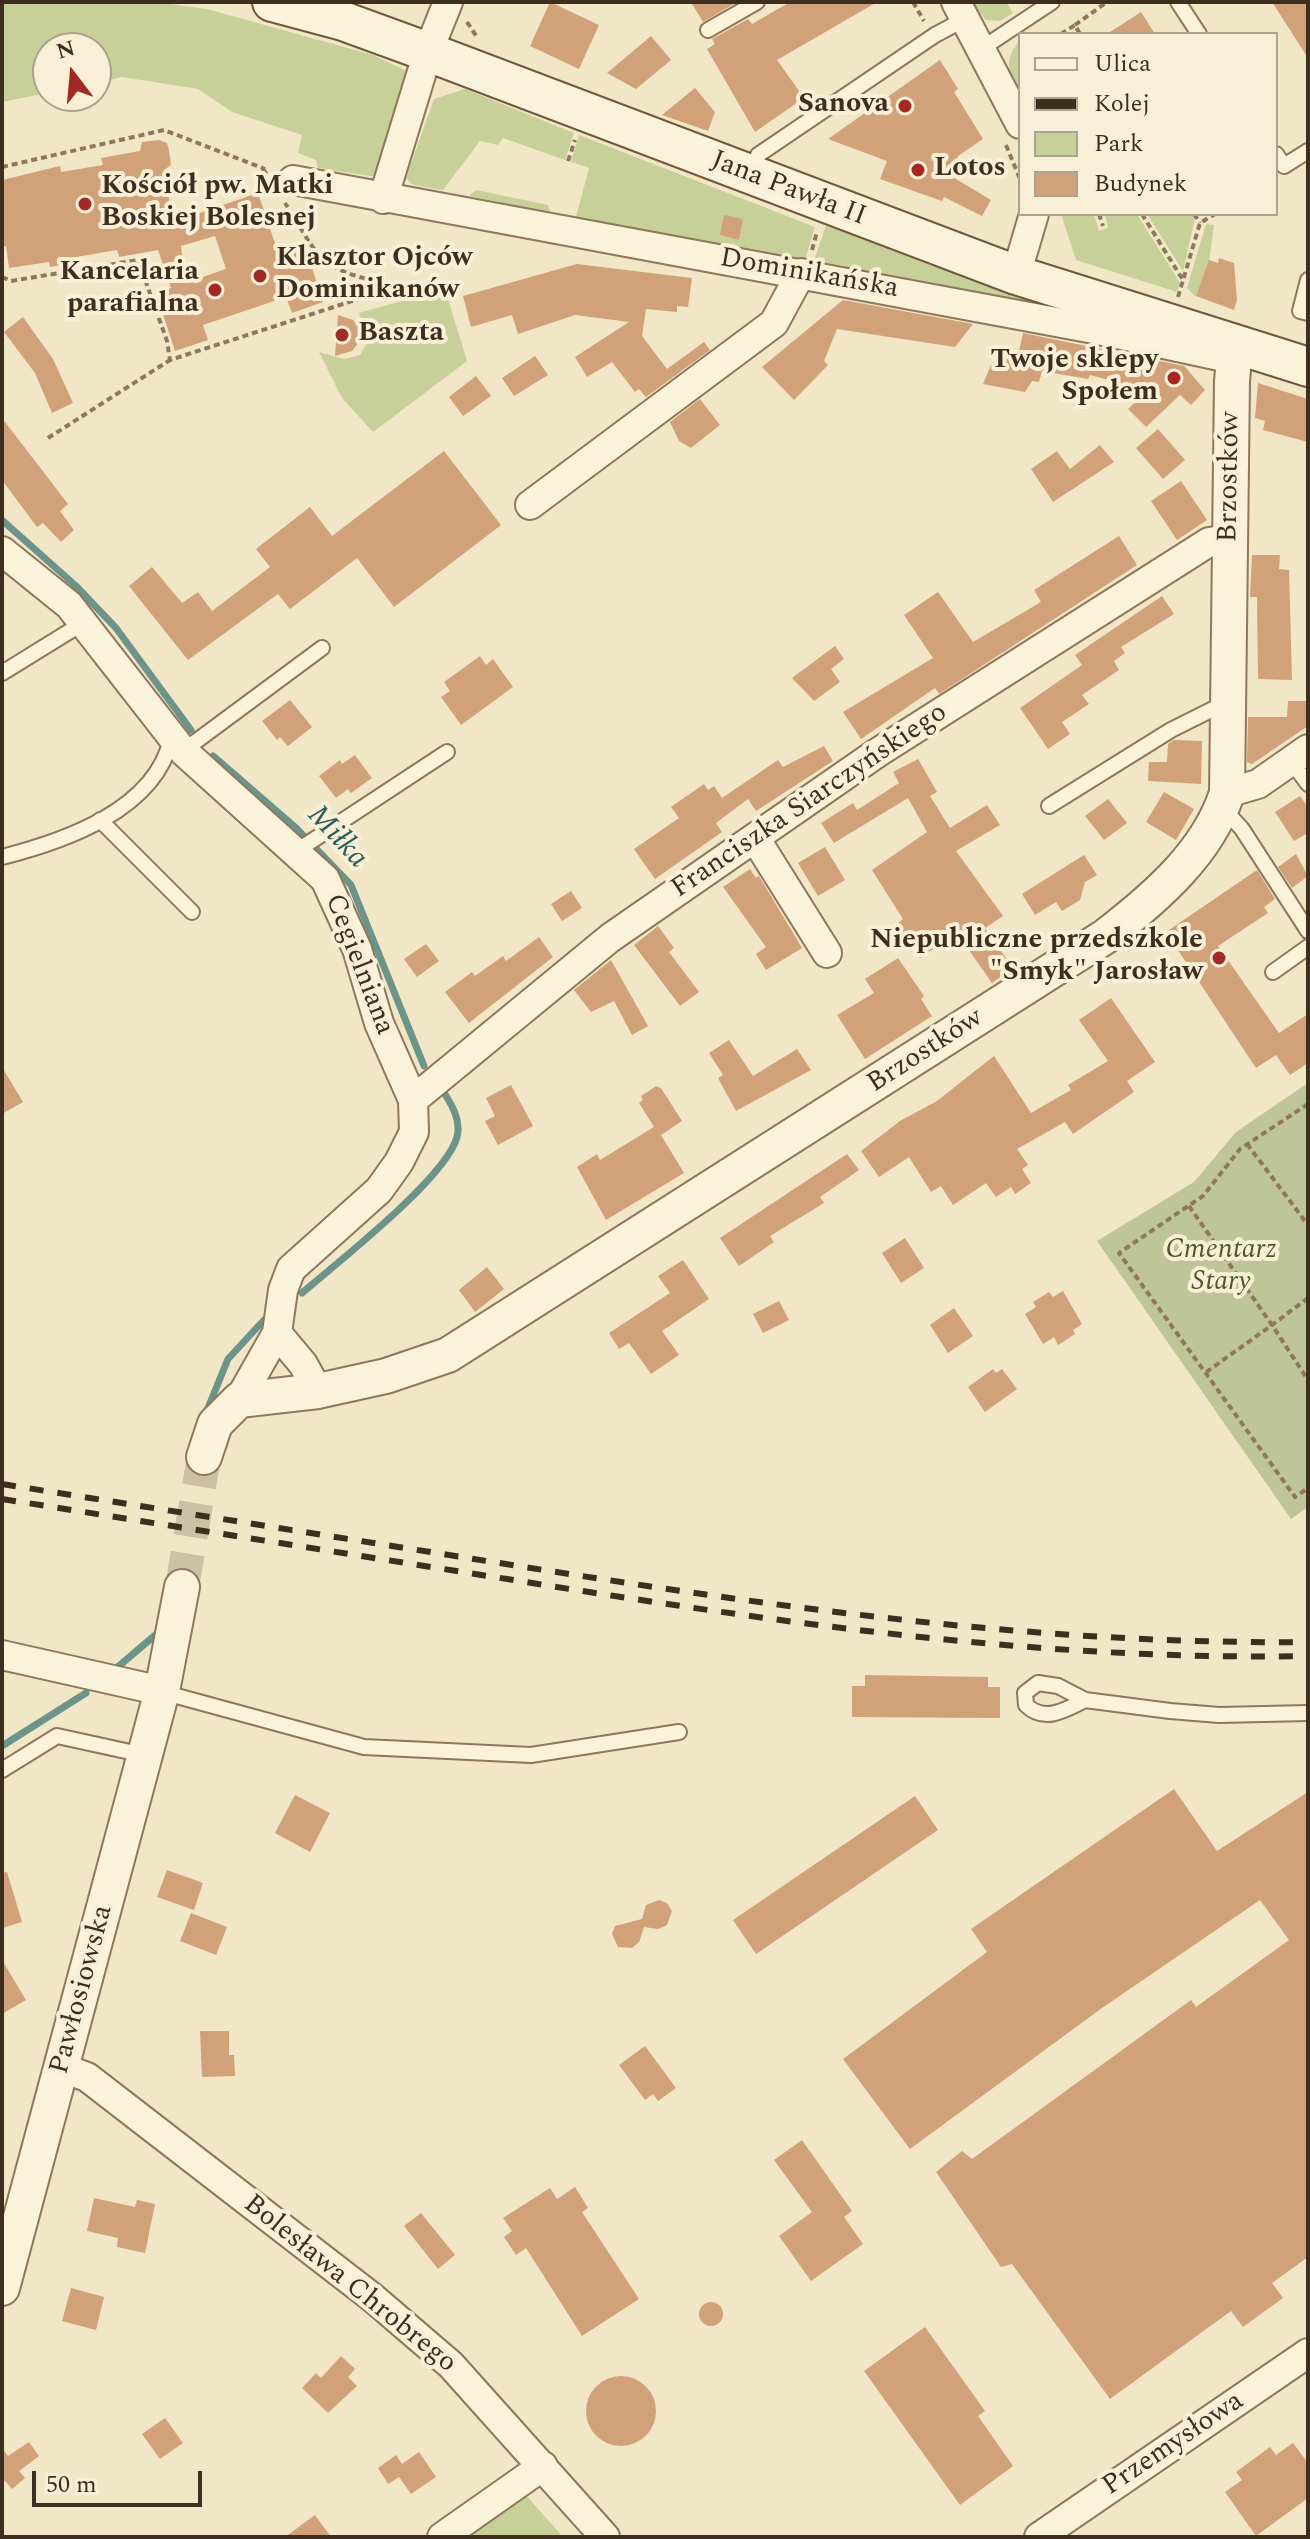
<!DOCTYPE html>
<meta charset="utf-8">
<style>
body{margin:0}
#map{position:relative;width:1310px;height:2539px;overflow:hidden;background:#f1e6c6;font-family:Spectral,serif}
canvas{display:block}
.frame{position:absolute;inset:0;border:4px solid #3d2e1f;pointer-events:none}
.legend{position:absolute;left:1018px;top:32px;width:260px;height:184px;box-sizing:border-box;background:#f8efd6;border:2px solid #ada28d;margin:0;padding:10px 14px;list-style:none;font-size:24px;color:#3d2e1f}
.legend li{display:flex;align-items:center;gap:16px;height:40px}
.legend b{width:40px;border:2px solid #ada28d}
.north{position:absolute;left:32px;top:32px;width:80px;height:80px;box-sizing:border-box;background:#f8efd6;border:2px solid #ada28d;border-radius:50%;rotate:344deg;font-size:22px;font-weight:700;line-height:32px;text-align:center;color:#3d2e1f}
.north::after{content:'';display:block;margin:auto;width:28px;height:36px;background:#a12926;clip-path:polygon(50% 0,100% 100%,50% 72%,0 100%)}
.scale{position:absolute;left:32px;top:2471px;width:170px;height:36px;box-sizing:border-box;border:4px solid #3d2e1f;border-top:0;padding-left:10px;font-size:24px;line-height:28px;white-space:nowrap;color:#3d2e1f;-webkit-text-stroke:6px #f8efd6;paint-order:stroke}
</style>
<div id="map">
<canvas width="1310" height="2539"></canvas>
<div class="frame"></div>
<ul class="legend">
<li><b style="height:10px;background:#fbf2da"></b>Ulica</li>
<li><b style="height:10px;background:#3d2e1f"></b>Kolej</li>
<li><b style="height:22px;background:#c8d099"></b>Park</li>
<li><b style="height:22px;background:#d1a17a"></b>Budynek</li>
</ul>
<div class="north">N</div>
<div class="scale">50 m</div>
</div>
<script>
const g = document.querySelector('canvas').getContext('2d');
g.lineJoin = 'round';
function fill(path, color) { g.fillStyle = color; g.fill(path, 'evenodd'); }
function stroke(path, color, width, dash) { g.strokeStyle = color; g.lineWidth = width; g.lineCap = dash ? 'butt' : 'round'; g.setLineDash(dash || []); g.stroke(path); }
function label(font, color, halo, rows, align = 'center') {
  g.font = font + ' Spectral,serif'; g.lineWidth = 8; g.setLineDash([]); g.textBaseline = 'middle'; g.strokeStyle = halo; g.fillStyle = color; for (const [text, x, y, turn = 0] of rows) {
    g.save(); g.translate(x, y); g.rotate((+turn || 0) * Math.PI / 180); g.textAlign = isNaN(turn) ? turn : align; if (halo) g.strokeText(text, 0, 0); g.fillText(text, 0, 0); g.restore();
  }
}
fill(new Path2D(`
 M2,2H156L207,9L373,55L409,72L377,177L318,168L316,160L298,153L302,135L232,112L198,89L122,77L96,83V48H48V93L2,102Z
 M971,2H1006L1013,13L1000,21L986,20Z
 M1020,41V95C1009,75 1002,60 1020,41Z
 M465,89L574,133L565,160L503,138L498,145L480,141L443,190L413,185L406,178L434,99Z
 M579,135L815,227L805,260L576,217L589,168L571,162Z
 M476,190L548,205L550,212L469,196Z
 M1061,214H1094L1099,231L1108,228L1105,214H1137L1180,283L1177,292L1076,260Z
 M1147,214H1192L1195,218L1183,271Z
 M1206,224L1214,225L1209,261L1196,297L1187,288Z
 M826,225L929,265L1161,339L845,272V266L814,261Z
 M445,289L467,361L373,432L342,398L319,352L344,359L360,355L369,340L359,313Z
 M524,2493L563,2537H461Z`), '#c8d099');
fill(new Path2D(`
 M1308,1083V1507L1291,1519L1097,1241L1194,1182L1236,1132Z`), '#bec598');
stroke(new Path2D(`
 M2,520L76,586L116,628L191,730
 M213,756L296,828L351,885L424,1066
 M302,1293C338,1262 446,1178 457,1137C462,1118 449,1101 440,1086
 M206,1413L228,1359L264,1320
 M113,1671L160,1631
 M2,1746L86,1693`), '#6d948b', 7);
fill(new Path2D(`
 M550,2L599,25L579,69L530,46Z
 M691,2H737L703,22Z
 M790,2H877L777,60L804,98L755,132L707,49L715,44L712,39L748,19L752,24Z
 M1272,2H1308V58Z
 M1141,12L1155,34H1107Z
 M651,36L671,60L636,89L607,73Z
 M940,60L958,89L954,92L983,139L958,156L951,176L991,200L982,216L944,197L942,201L880,179L887,161L828,139Z
 M695,88L715,112L708,131L662,115Z
 M159,140L167,143L169,150L171,165L164,170L173,222L258,193L278,252L304,243L323,302L292,313L286,297L203,325L208,340L175,351L156,293L171,288L158,250L119,257L117,250L76,257L77,262L50,267L49,262L9,268L6,246L2,247V180L60,166L61,172L103,165L101,158L140,151L142,142ZM215,236L226,269L185,283L181,246Z
 M724,215L743,219L739,240L720,235Z
 M1219,258L1234,263L1237,300L1234,310L1196,296L1209,260L1218,263Z
 M577,264L692,278L688,307L677,306V312L646,309L642,336L667,369L704,342L710,350L646,397L639,389L635,392L612,362L587,377L575,357L629,322L575,315L518,334L512,315L471,327L463,296Z
 M843,300L973,324L955,347L837,329L824,361L828,365L794,400L762,367Z
 M338,315L353,320L360,329L359,342L352,351L335,356Z
 M23,317L53,359L73,403L52,413L35,373L4,332Z
 M1023,333L1184,366L1205,390L1191,405L1180,395L1146,427L1128,409L1148,390L1090,375L1088,379L1042,371L1039,382L1032,381L1025,392L983,384L991,365L998,366L1001,357L1017,360Z
 M535,356L548,375L514,396L502,378Z
 M476,376L491,396L463,416L449,397Z
 M1258,383L1308,399V442L1263,430L1265,421L1255,418Z
 M700,399L720,425L691,448L679,441L670,422Z
 M2,418L68,504L60,511L74,530L61,542L43,523L37,527L2,480Z
 M1158,429L1185,460L1163,479L1136,448Z
 M1100,445L1114,462L1053,502L1031,469L1057,451L1070,469Z
 M444,451L501,525L394,607L357,558L290,609L278,594L188,660L129,586L152,567L182,603L198,592L212,611L270,567L256,549L310,507L332,536Z
 M1181,481L1207,520L1177,540L1151,501Z
 M1119,536L1137,565L939,694L935,688L861,739L843,712L933,658L904,615L938,592L973,642L1041,602L1034,590Z
 M1252,555H1280L1279,569L1289,570L1292,680L1258,679L1257,597H1250Z
 M1162,596L1174,614L1121,647L1125,653L1114,661L1119,670L1082,695L1089,704L1062,722L1070,734L1048,749L1020,708L1082,665L1075,655Z
 M835,646L844,659L831,669L840,682L814,701L792,678Z
 M480,656L486,665L493,659L513,687L461,725L441,697L450,691L444,682Z
 M290,700L312,727L288,746L280,737L277,740L262,721Z
 M1288,701H1308V726L1252,764L1247,762L1248,717H1287Z
 M1174,740L1202,741L1201,784L1148,781L1149,762H1167L1168,744Z
 M824,746L833,761L756,811L748,799L716,823L722,832L655,879L634,849L679,818L671,807L704,784L708,790L714,786L722,798L778,760L783,767Z
 M355,755L372,778L351,793L348,789L336,798L319,776L340,760L342,764Z
 M918,759L937,792L930,796L950,828L987,805L1000,825L956,851L1003,916L985,928L1013,968L992,983L957,933L920,958L897,924L903,919L872,870L927,832L908,798L834,843L821,823L853,803L857,810L899,783L893,772Z
 M1164,792L1194,809L1176,840L1146,822Z
 M1300,796L1308,807V833L1294,841L1275,812Z
 M1108,799L1127,823L1104,840L1085,816Z
 M825,847L845,880L818,896L798,863Z
 M1296,854L1308,876L1292,888L1278,867Z
 M1084,855L1097,875L1085,882L1080,900L1062,911L1056,902L1035,915L1022,894Z
 M750,869L756,878L759,876L802,948L766,970L756,954L766,947L723,887Z
 M1257,870L1275,899L1264,907L1268,913L1218,946L1279,1033L1308,1014V1063L1290,1075L1276,1055L1256,1068L1166,932Z
 M571,891L582,908L562,921L551,904Z
 M658,926L674,948L669,952L699,992L680,1006L634,945Z
 M539,937L553,957L469,1023L445,992L472,972L475,976L503,956L506,961Z
 M426,944L439,961L417,977L404,959Z
 M898,958L924,996L921,999L932,1016L865,1059L837,1015L874,993L865,979Z
 M611,960L648,1026L632,1035L614,1001L591,1012L574,990Z
 M1111,998L1155,1062L1127,1081L1134,1092L1073,1134L1065,1122L1017,1149L1028,1165L1022,1169L1031,1183L1015,1194L1011,1187L996,1197L986,1183L953,1205L941,1186L931,1192L909,1157L879,1177L861,1151L900,1121L937,1101L994,1056L1031,1113L1071,1090L1068,1085L1108,1061L1079,1020Z
 M729,1040L753,1076L797,1049L811,1070L736,1111L718,1078L723,1075L709,1053Z
 M2,1067L23,1102L2,1114Z
 M511,1085L533,1126L498,1145L485,1121L495,1116L486,1098Z
 M656,1086L661,1088L682,1121L661,1135L684,1173L606,1220L577,1167L597,1154L600,1160L654,1127L639,1103L643,1100L641,1096Z
 M847,1154L859,1170L820,1197L824,1203L770,1236L774,1242L739,1266L720,1238Z
 M905,1238L924,1268L901,1283L882,1253Z
 M683,1260L709,1299L662,1331L679,1355L651,1374L629,1343L619,1349L609,1333L670,1293L658,1276Z
 M487,1267L504,1289L475,1312L459,1290Z
 M1063,1291L1082,1324L1073,1330L1075,1334L1058,1345L1054,1337L1043,1344L1025,1314L1036,1307L1033,1302L1049,1292L1053,1297Z
 M779,1301L789,1320L763,1333L753,1314Z
 M954,1308L973,1336L948,1353L930,1325Z
 M993,1369L996,1373L1002,1369L1017,1389L985,1412L968,1387Z
 M865,1675L988,1677V1687H1000V1718L852,1717V1686H865Z
 M1174,1789L1217,1851L1308,1792V2257L1272,2283L1283,2298L1243,2327L1231,2311L1110,2399L1012,2264L1001,2267L936,2172L962,2151L972,2159L1191,2000L1196,2007L1289,1940L1260,1900L1102,2008L910,2149L843,2059L987,1952L971,1929Z
 M295,1795L330,1813L310,1852L275,1833Z
 M915,1796L938,1830L756,1954L733,1920Z
 M167,1870L203,1883L194,1910L157,1897Z
 M7,1872L22,1922L2,1928V1873Z
 M659,1900L667,1903L672,1911L667,1925L658,1929L644,1927L639,1942L632,1948L618,1947L612,1934L615,1926L642,1919L646,1905Z
 M191,1913L227,1927L216,1955L180,1941Z
 M2,1960L26,2000L2,2014Z
 M200,2031H229V2055H234L235,2076L202,2077Z
 M645,2046L676,2088L658,2101L653,2094L645,2100L619,2065Z
 M802,2140L852,2211L844,2217L863,2244L811,2281L779,2236L812,2212L774,2160Z
 M575,2187L588,2208L582,2212L639,2299L582,2336L526,2248L516,2255L504,2237L512,2231L503,2218L550,2188L557,2199Z
 M94,2198L135,2207L137,2200L155,2204L145,2253L117,2247L118,2238L87,2231Z
 M421,2213L455,2255L438,2269L404,2226Z
 M71,2288L104,2297L96,2330L62,2321Z
 M699 2314a12 12 0 1 1 24 0a12 12 0 1 1-24 0Z
 M925,2327L985,2411L978,2416L1013,2466L960,2505L864,2371Z
 M341,2356L355,2369L348,2377L357,2386L328,2413L302,2388L316,2373L321,2378Z
 M586 2411a35 35 0 1 1 70 0a35 35 0 1 1-70 0Z
 M165,2418L183,2443L160,2459L142,2434Z
 M29,2442L39,2456L19,2471L25,2478L12,2489L5,2481L2,2483V2448L8,2456Z
 M1293,2443L1308,2463V2498L1256,2536L1225,2492L1242,2480L1236,2472L1270,2447L1276,2455Z
 M419,2452L436,2477L411,2494L399,2477L388,2484L378,2468L396,2455L402,2464Z
 M315,2515L331,2537H285Z`), '#d1a17a');
stroke(new Path2D(`
 M182,1587L204,1457`), '#cdc1a5', 34, [34, 17]);
const service = new Path2D(`
 M1178,2L1199,34
 M708,30L757,2
 M981,49L1052,2
 M1276,154L1284,166L1308,151
 M750,173L758,155L935,35L965,19
 M1308,280L1300,311L1308,313
 M2,673L83,623
 M183,751L322,648
 M1291,761L1308,784
 M1049,806L1171,730L1229,701
 M1222,807L1242,829L1308,931
 M100,820L192,912
 M295,852L447,752
 M2,857C65,841 155,810 171,739
 M1273,972L1308,947
 M162,1692L364,1747L531,1755L679,1732
 M1085,1700C1066,1710 1044,1723 1026,1705L1025,1693L1038,1683L1058,1686L1085,1700L1170,1711L1219,1715L1308,1713
 M2,1770L57,1736L144,1755`);
const minor = new Path2D(`
 M956,2L1020,124
 M293,180L1094,329L1229,358
 M383,199L428,52L448,2
 M1016,275L1034,214
 M530,505L774,323L801,273
 M2,551L69,605L183,751L325,879L357,949L379,1023L413,1100L414,1132L399,1162L379,1190L291,1269L283,1290L277,1333L239,1400
 M1227,793L1258,784L1308,749
 M755,838L827,953
 M413,1100L610,938L877,753L1209,542L1229,539
 M277,1333L303,1364L318,1391
 M2,1655L162,1691
 M63,2068L87,2077L373,2298L451,2365L605,2537
 M442,2537L543,2466
 M1039,2537L1308,2353`);
const tertiary = new Path2D(`
 M204,1457L215,1424L239,1400L318,1391L386,1376L448,1355L1106,936C1155,898 1208,853 1227,793L1232,381L1234,359L1242,345
 M2,2288L162,1691L182,1587`);
const secondary = new Path2D(`
 M272,2L343,21L428,52L1016,275L1308,367`);
stroke(service, '#8e775a', 18);
stroke(minor, '#8e775a', 32);
stroke(tertiary, '#8e775a', 38);
stroke(secondary, '#70583d', 42);
stroke(new Path2D(`
 M913,2L924,21
 M467,22L477,37
 M1075,25L1107,2
 M1061,34L1075,25L1080,34
 M1006,145L1020,179
 M568,161L575,140
 M2,167L164,130L265,169
 M263,169L270,179
 M1099,214L1103,226
 M1142,214L1183,280
 M1194,214L1200,223
 M812,250L817,232
 M2,277L11,281L138,260L167,341L170,360L374,294L376,288L371,280C314,266 316,250 285,203
 M1178,297L1200,223L1215,214
 M48,438L170,360
 M1308,1104L1240,1149L1203,1196L1119,1253L1295,1497L1308,1488
 M1247,1144L1308,1225
 M1189,1206L1272,1325L1205,1373
 M1308,1298L1272,1325L1308,1380`), '#8e775a', 4, [6, 4]);
stroke(service, '#fbf2da', 14);
stroke(minor, '#fbf2da', 28);
stroke(tertiary, '#fbf2da', 34);
stroke(secondary, '#fbf2da', 38);
stroke(new Path2D(`
 M2,1484C172,1511 342,1538 512,1565C776,1607 1040,1645 1308,1642
 M2,1499C179,1527 355,1555 532,1583C789,1624 1047,1661 1308,1656`), '#3d2e1f', 6, [14, 14]);
for (const [x, y, r, color] of [
 [905,106,8,"#a12926"],
 [918,170,8,"#a12926"],
 [85,204,8,"#a12926"],
 [260,276,8,"#a12926"],
 [215,290,8,"#a12926"],
 [342,335,8,"#a12926"],
 [1174,378,8,"#a12926"],
 [1219,958,8,"#a12926"]
]) { const dot = new Path2D(); dot.arc(x, y, r, 0, 2 * Math.PI); g.fillStyle = color; g.fill(dot); stroke(dot, '#f8efd6', 3); }
label('bold 28px', '#3d2e1f', '#f8efd6', [
 ["Sanova",889,106],
 ["Lotos",934,170,"left"],
 ["Kościół pw. Matki",101,188,"left"],
 ["Boskiej Bolesnej",101,220,"left"],
 ["Klasztor Ojców",276,260,"left"],
 ["Dominikanów",276,292,"left"],
 ["Kancelaria",199,274],
 ["parafialna",199,306],
 ["Baszta",358,335,"left"],
 ["Twoje sklepy",1158,362],
 ["Społem",1158,394],
 ["Niepubliczne przedszkole",1203,942],
 ["\"Smyk\" Jarosław",1203,974]
], 'right');
label('28px', '#3d2e1f', '#f8efd6', [
 ["Jana Pawła II",788,190,21],
 ["Dominikańska",809,275,10],
 ["Brzostków",1231,477,-89],
 ["Franciszka Siarczyńskiego",810,802,-34],
 ["Cegielniana",358,965,69],
 ["Brzostków",926,1052,-33],
 ["Pawłosiowska",83,1990,-75],
 ["Bolesława Chrobrego",349,2285,39],
 ["Przemysłowa",1174,2445,-34]
]);
label('italic 28px', '#4b5b24', '#f8efd6', [
 ["Cmentarz",1221,1252],
 ["Stary",1221,1284]
]);
label('italic 30px', '#2d5e5c', '#f8efd6', [
 ["Miłka",336,838,47]
]);
</script>
